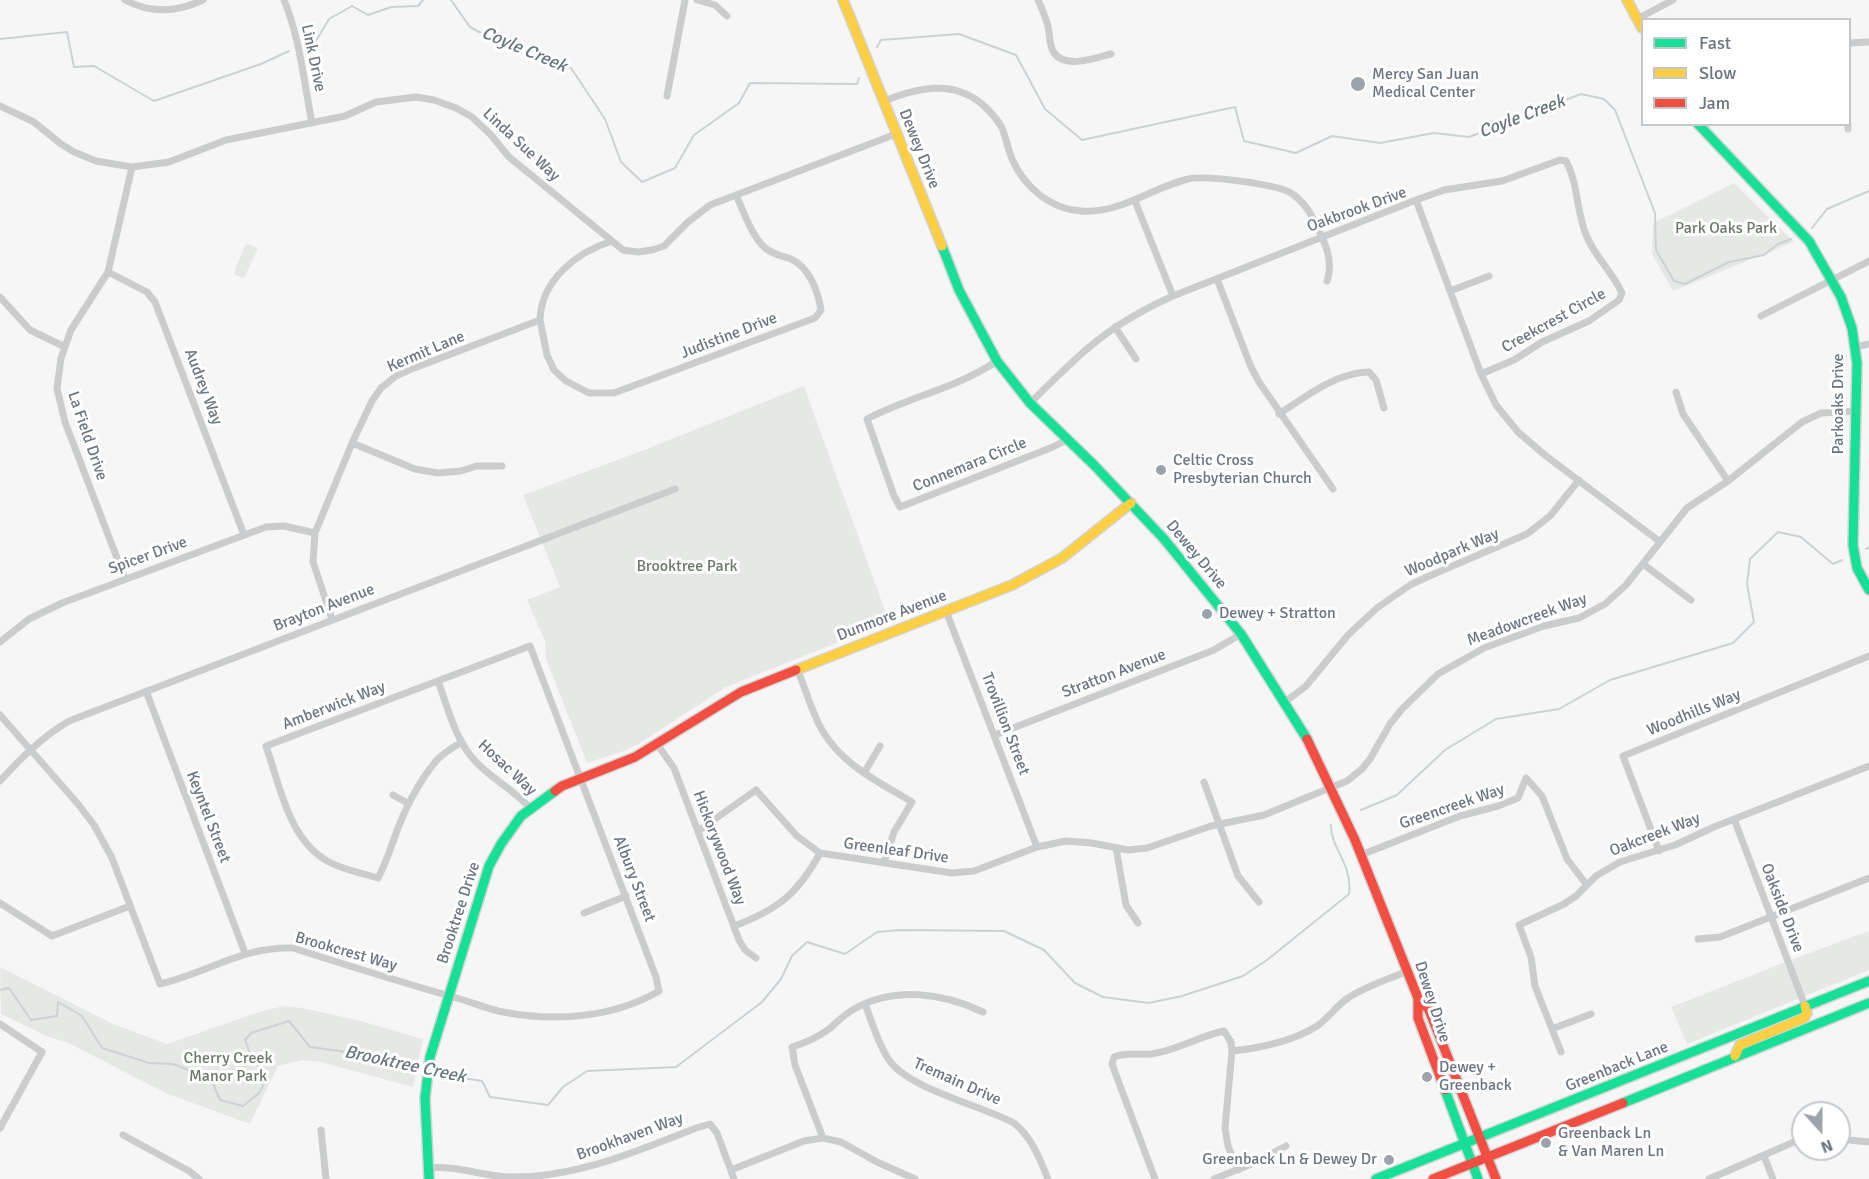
<!DOCTYPE html>
<style>
body{margin:0}
#map{position:relative;width:1869px;height:1179px;overflow:hidden;background:#f6f6f6;font-family:Signika,sans-serif}
canvas{display:block}
.legend{position:absolute;left:1641px;top:18px;width:210px;height:108px;box-sizing:border-box;background:#fff;border:2px solid #c3c8cd;margin:0;padding:8px 10px;list-style:none;font-size:18px;color:#6a7683}
.legend li{display:flex;align-items:center;gap:12px;height:30px}
.legend b{width:30px;border:2px solid #c3c8cd}
.north{position:absolute;left:1791px;top:1101px;width:60px;height:60px;box-sizing:border-box;background:#fff;border:2px solid #c3c8cd;border-radius:50%;rotate:159deg;font-size:16px;font-weight:700;line-height:24px;text-align:center;color:#6a7683}
.north::after{content:'';display:block;margin:auto;width:21px;height:27px;background:#9ba3ab;clip-path:polygon(50% 0,100% 100%,50% 72%,0 100%)}
</style>
<div id="map">
<canvas width="1869" height="1179"></canvas>
<ul class="legend">
<li><b style="height:8px;background:#16e098"></b>Fast</li>
<li><b style="height:8px;background:#ffcf43"></b>Slow</li>
<li><b style="height:8px;background:#f24e42"></b>Jam</li>
</ul>
<div class="north">N</div>
</div>
<script>
const g = document.querySelector('canvas').getContext('2d');
g.lineJoin = 'round';
function fill(path, color) { g.fillStyle = color; g.fill(path, 'evenodd'); }
function stroke(path, color, width, dash) { g.strokeStyle = color; g.lineWidth = width; g.lineCap = dash ? 'butt' : 'round'; g.setLineDash(dash || []); g.stroke(path); }
function label(font, color, halo, rows, align = 'center') {
  g.font = font + ' Signika,sans-serif'; g.lineWidth = 6; g.setLineDash([]); g.textBaseline = 'middle'; g.strokeStyle = halo; g.fillStyle = color; for (const [text, x, y, turn = 0] of rows) {
    g.save(); g.translate(x, y); g.rotate((+turn || 0) * Math.PI / 180); g.textAlign = isNaN(turn) ? turn : align; if (halo) g.strokeText(text, 0, 0); g.fillText(text, 0, 0); g.restore();
  }
}
fill(new Path2D(`
 M1734,183L1794,242L1673,291L1652,254L1653,223Z
 M248,244L257,248V250L244,278L235,275L234,272L245,245Z
 M804,386L889,622L726,687L637,745L624,751L587,763L546,659L545,641L527,600L560,587L523,495L644,450Z
 M1869,931V970L1687,1044L1671,1007L1796,958Z
 M0,967L113,1024L167,1044L259,1012L284,1006L302,1008L357,1020L423,1039L413,1087L321,1062L303,1060L278,1066L250,1124L168,1094L68,1043L46,1036L1,1014Z`), '#e5e8e4');
stroke(new Path2D(`
 M451,0L470,27L505,46L571,68L605,119L621,162L642,182L675,168L694,135L739,103L750,83L857,84L859,78
 M0,39L67,32L74,67L94,66L154,101L261,64L289,51
 M307,46L314,44L329,19L352,6L368,15L391,7L418,6L423,0
 M877,47L881,40L959,34L1016,55L1045,109L1082,140L1235,107L1244,141L1296,153L1332,136L1380,143L1434,133L1469,137L1581,94L1604,99L1615,110L1655,213L1656,250L1674,281L1685,284L1729,262L1764,255L1778,244L1791,239
 M1812,228L1827,209L1869,191
 M1866,549L1869,547
 M1361,810L1397,795L1445,750L1496,719L1559,709L1610,680L1733,643L1754,622L1747,584L1750,559L1778,532L1801,537L1833,564L1842,560
 M0,990L9,988L31,1020L57,1016L58,1002L82,1016L102,1048L149,1063L173,1064L211,1079L220,1100L243,1106L259,1093L267,1078L251,1056L245,1040L251,1033L289,1021L310,1047L377,1056L426,1071
 M432,1073L482,1081L490,1097L548,1105L563,1087L587,1071L676,1067L762,1002L781,979L792,956L807,942L845,954L877,932L900,930L1004,931L1044,950L1075,983L1103,997L1149,1003L1182,996L1243,976L1267,960L1349,894C1353,864 1330,847 1331,825`), '#cbd2d5', 2);
const fast = new Path2D(`
 M1698,124L1809,241L1841,297L1852,328L1857,363L1853,545L1857,568L1869,590
 M942,246L959,290L997,361L1030,403L1094,465L1164,539L1241,634L1307,739
 M1445,1090L1478,1179
 M1623,1103L1869,1003
 M429,1179L425,1098L430,1057L489,866L501,844L521,816L555,791
 M1376,1179L1869,981`);
const slow = new Path2D(`
 M843,0L942,246
 M1627,0L1642,28
 M796,670L1012,585L1062,558L1131,503
 M1735,1056L1740,1045L1804,1018L1807,1013L1805,1006`);
const jam = new Path2D(`
 M1307,739L1355,840L1418,998V1018L1445,1090
 M555,791L562,786L635,757L741,692L796,670
 M1418,998L1429,1010L1496,1179
 M1433,1179L1623,1103`);
stroke(fast, '#d2d3d4', 12);
stroke(slow, '#d2d3d4', 12);
stroke(jam, '#d2d3d4', 12);
stroke(new Path2D(`
 M125,0C151,14 177,12 203,0
 M284,0C300,39 304,82 312,123
 M697,0L715,5L727,16
 M1038,0C1042,9 1046,17 1048,27C1050,34 1049,44 1053,51C1063,70 1096,58 1111,54
 M1637,19L1673,0
 M1850,43L1869,42
 M667,96L685,0
 M884,101C917,88 952,79 982,104C990,111 997,119 1002,128C1006,138 1008,149 1012,159C1024,186 1049,209 1081,211C1120,214 1151,188 1188,179C1205,175 1276,184 1291,193C1302,200 1311,213 1316,225C1325,242 1334,262 1327,281
 M0,106L34,122L61,144L74,152L96,161L132,167L169,162L226,140L345,116L376,102L416,97L434,100L456,108L472,117L491,135L509,157L623,250L638,252L652,250L664,246L688,222L710,205L896,134
 M1848,129V124
 M1416,200L1444,190L1502,181L1560,160L1566,161C1579,185 1576,213 1587,237C1596,258 1613,273 1622,293L1619,300L1589,321L1542,342L1514,360L1481,374
 M1135,201L1173,296
 M108,272L147,292L155,302L244,535
 M1217,279L1251,367L1259,382L1333,489
 M1450,291L1489,276
 M0,297L30,330L65,347
 M1761,316L1869,261
 M540,320L547,355L554,370L566,381L589,393H614L815,318L821,310C818,291 809,267 791,259C782,256 772,254 765,248C751,235 744,212 736,195
 M1115,327L1136,359
 M1855,347L1869,344
 M997,361C957,388 909,397 867,419L894,496L900,507L1053,447L1068,439
 M1676,392L1683,414L1728,481
 M1030,403C1057,377 1084,348 1116,327C1134,315 1153,305 1173,296L1416,200L1481,374L1496,405L1518,432L1546,456L1659,541
 M1279,414C1305,397 1337,372 1369,372L1376,380L1384,408
 M352,443L415,469L438,473L461,471L477,466H502
 M1643,564L1691,600
 M125,579L65,422L57,389L61,358L71,330L108,272L132,167
 M946,611L1037,847
 M332,619L313,562L315,533L352,443L372,401L381,388L396,376L409,370L540,320C541,280 577,252 612,241
 M0,642L29,619L62,603L266,527L284,526L315,533
 M797,669C806,689 811,711 822,730C842,765 879,782 912,802L894,832L884,863
 M438,681C448,708 455,740 476,762C492,779 514,790 530,808
 M146,691L245,953
 M1285,702L1306,686L1348,635L1377,608L1410,585L1427,577L1527,534L1550,516L1579,480
 M0,715L78,804L94,825L112,858L160,984C207,973 243,946 293,948C349,966 404,983 460,999C474,1003 488,1009 503,1012C555,1022 613,1018 659,991L656,977L530,646L266,746C280,786 289,841 329,862C344,870 362,873 378,878C385,865 389,853 394,839C403,813 418,783 436,761C443,753 452,748 462,742
 M995,735L1214,650L1241,634
 M657,744L674,768L739,940L745,950L756,958
 M864,773L880,746
 M0,781C21,758 42,737 69,721L675,489
 M1204,782L1238,876L1259,902
 M393,795L409,804
 M1734,819L1805,1006
 M698,831L756,790L797,836L820,853L952,873L974,871L1037,847L1066,841L1092,843L1128,850L1147,848L1211,826L1264,815L1347,781L1362,769L1370,759L1390,724L1402,709L1438,674L1484,648L1544,626L1579,618L1605,604L1626,585L1687,508L1728,481L1802,422L1821,413L1857,411
 M1116,848L1126,905L1138,923
 M1659,851L1623,756L1869,656
 M1361,855L1460,816L1498,806L1518,798L1526,778L1542,796L1567,859L1586,884
 M0,903L52,936L130,906
 M584,913L626,896
 M734,926C777,910 798,894 820,853
 M1698,939L1720,937L1869,878
 M865,1004C872,1022 878,1044 889,1060C909,1089 980,1105 1014,1123C1032,1138 1039,1157 1048,1179
 M0,1024L42,1052L0,1128
 M1552,1029L1591,1014
 M1232,1051C1260,1048 1292,1042 1317,1026C1328,1019 1336,1006 1348,998C1366,986 1387,980 1407,971
 M1561,1052L1535,986L1531,957L1519,925L1564,904L1576,896L1596,876L1620,862L1675,845L1714,827L1869,766
 M321,1130L326,1179
 M123,1135L189,1171L199,1179
 M823,1138L795,1065L792,1047C805,1043 817,1038 829,1029C837,1022 845,1014 854,1009C895,986 943,993 983,1012
 M1839,1139L1869,1142
 M1764,1156L1773,1179
 M428,1168C454,1165 479,1175 506,1177C574,1179 634,1152 696,1128L710,1124L717,1133L734,1179
 M731,1170L804,1141L823,1138L841,1142L877,1162L915,1179
 M1155,1179L1116,1075L1112,1064L1114,1057C1126,1052 1138,1055 1151,1054C1177,1051 1199,1036 1224,1031L1231,1042L1232,1051L1225,1128L1228,1146L1238,1170
 M1214,1179L1254,1163L1286,1146
 M1709,1179L1794,1142L1803,1139`), '#cbcccd', 7);
stroke(fast, '#16e098', 9);
stroke(slow, '#ffcf43', 9);
stroke(jam, '#f24e42', 9);
for (const [x, y, r, color] of [
 [1358,84,8,"#9ba3ab"],
 [1161,470,6,"#9ba3ab"],
 [1207,614,6,"#9ba3ab"],
 [1427,1077,6,"#9ba3ab"],
 [1546,1143,6,"#9ba3ab"],
 [1389,1160,6,"#9ba3ab"]
]) { const dot = new Path2D(); dot.arc(x, y, r, 0, 2 * Math.PI); g.fillStyle = color; g.fill(dot); stroke(dot, '#fff', 2); }
label('16px', '#6a7683', '#fff', [
 ["Link Drive",313,58,78],
 ["Linda Sue Way",521,145,43],
 ["Dewey Drive",919,149,68],
 ["Oakbrook Drive",1357,210,-20],
 ["Creekcrest Circle",1554,321,-29],
 ["Judistine Drive",729,336,-21],
 ["Kermit Lane",426,352,-23],
 ["Audrey Way",203,387,69],
 ["Parkoaks Drive",1839,404,-90],
 ["La Field Drive",87,436,71],
 ["Connemara Circle",970,465,-22],
 ["Woodpark Way",1452,553,-23],
 ["Dewey Drive",1196,555,50],
 ["Spicer Drive",148,556,-20],
 ["Brayton Avenue",324,608,-21],
 ["Dunmore Avenue",892,616,-21],
 ["Meadowcreek Way",1527,620,-20],
 ["Stratton Avenue",1114,674,-21],
 ["Amberwick Way",334,706,-21],
 ["Woodhills Way",1694,713,-22],
 ["Trovillion Street",1005,724,69],
 ["Hosac Way",507,768,43],
 ["Greencreek Way",1452,807,-19],
 ["Keyntel Street",208,817,69],
 ["Oakcreek Way",1655,835,-21],
 ["Hickorywood Way",719,848,69],
 ["Greenleaf Drive",896,851,8],
 ["Albury Street",634,879,69],
 ["Oakside Drive",1782,908,69],
 ["Brooktree Drive",459,913,-72],
 ["Brookcrest Way",346,952,16],
 ["Dewey Drive",1432,1002,72],
 ["Greenback Lane",1617,1067,-22],
 ["Tremain Drive",957,1082,24],
 ["Brookhaven Way",630,1137,-20]
]);
label('16px', '#6a7683', '#fff', [
 ["Mercy San Juan",1372,75],
 ["Medical Center",1372,93],
 ["Celtic Cross",1173,461],
 ["Presbyterian Church",1173,479],
 ["Dewey + Stratton",1219,614],
 ["Dewey +",1439,1068],
 ["Greenback",1439,1086],
 ["Greenback Ln",1558,1134],
 ["& Van Maren Ln",1558,1152],
 ["Greenback Ln & Dewey Dr",1377,1160,"right"]
], 'left');
label('16px', '#6b7a68', '#fff', [
 ["Park Oaks Park",1726,229],
 ["Brooktree Park",687,567],
 ["Cherry Creek",228,1059],
 ["Manor Park",228,1077]
]);
label('italic 18px', '#66767e', '#fff', [
 ["Coyle Creek",524,50,23],
 ["Coyle Creek",1522,117,-21],
 ["Brooktree Creek",405,1065,12]
]);
</script>
